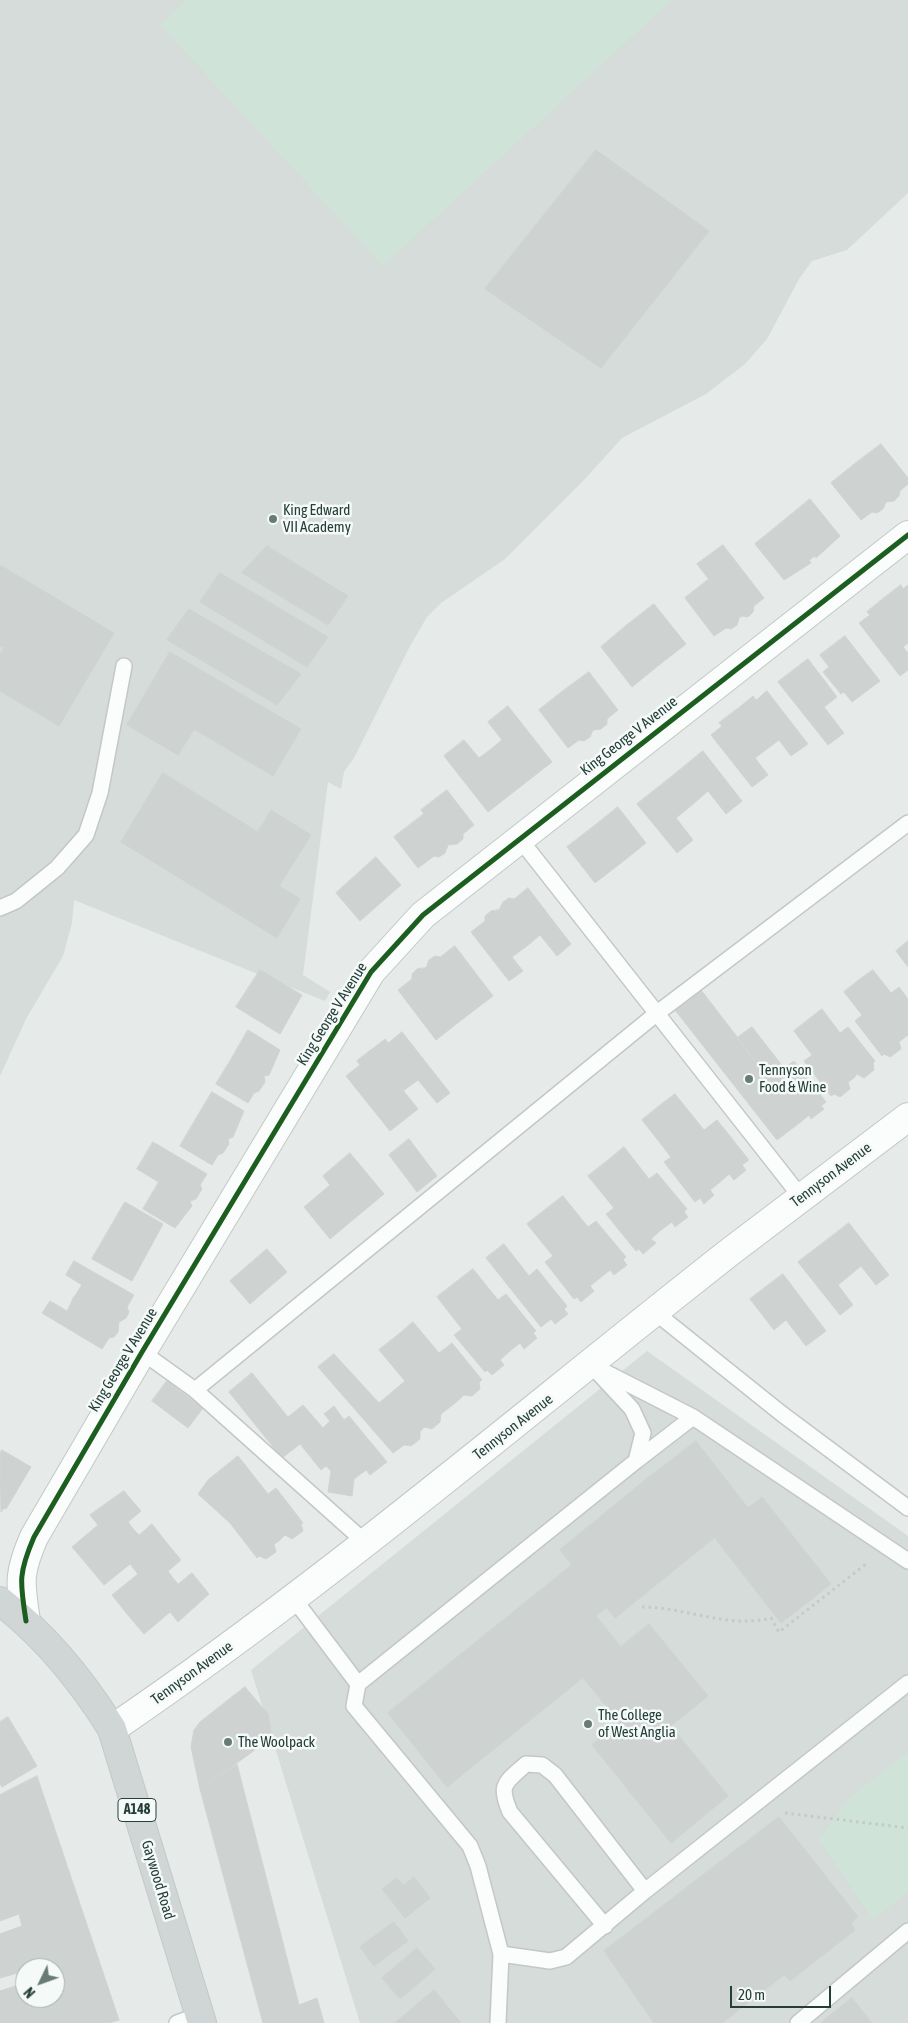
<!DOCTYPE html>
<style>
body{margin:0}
#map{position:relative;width:908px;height:2023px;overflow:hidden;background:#e6ebe9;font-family:"Asap Condensed",sans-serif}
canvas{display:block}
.north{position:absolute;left:15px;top:1958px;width:50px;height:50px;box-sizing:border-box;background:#f5faf8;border:1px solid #a1afac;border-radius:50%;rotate:228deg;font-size:14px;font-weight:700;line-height:20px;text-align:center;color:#243e3a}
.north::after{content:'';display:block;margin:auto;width:18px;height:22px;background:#687b77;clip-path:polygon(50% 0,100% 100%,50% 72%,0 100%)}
.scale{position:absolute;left:730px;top:1986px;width:101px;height:22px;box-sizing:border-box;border:2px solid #243e3a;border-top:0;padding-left:6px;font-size:15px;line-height:18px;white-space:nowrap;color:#243e3a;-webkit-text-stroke:4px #f5faf8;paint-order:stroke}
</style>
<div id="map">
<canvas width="908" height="2023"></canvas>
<div class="north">N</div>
<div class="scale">20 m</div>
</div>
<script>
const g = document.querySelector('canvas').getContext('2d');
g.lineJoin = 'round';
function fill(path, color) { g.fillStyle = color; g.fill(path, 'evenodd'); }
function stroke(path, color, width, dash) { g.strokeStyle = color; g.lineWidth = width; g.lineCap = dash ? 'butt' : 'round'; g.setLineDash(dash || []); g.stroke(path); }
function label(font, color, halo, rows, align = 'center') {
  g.font = font + ' "Asap Condensed",sans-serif'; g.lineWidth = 5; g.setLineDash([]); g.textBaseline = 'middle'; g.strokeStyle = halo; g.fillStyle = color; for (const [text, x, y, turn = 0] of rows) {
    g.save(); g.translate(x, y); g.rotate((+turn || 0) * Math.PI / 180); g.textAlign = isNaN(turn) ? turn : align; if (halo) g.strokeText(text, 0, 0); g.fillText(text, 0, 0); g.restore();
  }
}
fill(new Path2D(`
 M0,0H908V193L847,250L812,261L799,279L767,339L745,364L706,394L622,438L585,479L505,559L441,603L427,617L409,648L354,758L344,772L341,789L328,782L303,975L330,992L325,1001L74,900L72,923L63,956L26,1019L0,1076Z
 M647,1351L908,1536V2023H360L251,1670Z`), '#d5dcd9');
fill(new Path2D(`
 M187,0H672L383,266L160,25Z
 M908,1752V1892L873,1920L819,1840L849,1798Z`), '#d0e3d8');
const building = new Path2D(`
 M596,150L709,231L601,368L485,289Z
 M881,444L908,478V484L900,491L899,496L894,501L886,502L856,463Z
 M856,463L886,502L883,509L877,513L872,512L861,520L831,483Z
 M810,499L840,536L816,558L815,556L812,558L782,522Z
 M782,522L812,558L809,560L811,563L784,580L755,544Z
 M723,545L764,598L754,606L753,612L748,617L742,616L739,618L697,564Z
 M267,546L348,596L328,625L242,573Z
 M0,565L114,633L59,726L0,691V654L4,648L0,646Z
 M220,573L328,637L307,667L200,602Z
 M709,579L739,618L737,625L731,629L726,628L714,636L685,598Z
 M901,585L903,589L908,585V629L884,598Z
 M884,598L908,629V643L903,647L908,653V670L900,676L859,623L870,615L867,612Z
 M654,604L686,644L659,665L627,625Z
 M189,609L301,674L277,705L167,640Z
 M627,625L659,665L632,687L601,647Z
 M845,636L880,681L852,702L844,692L841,694L823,672L829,667L820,655Z
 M170,652L301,729L273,776L194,729L178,755L127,725Z
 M808,659L837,697L824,707L844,733L828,745L778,682Z
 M589,672L618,710L607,719V724L601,729L593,730L563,691Z
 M563,691L593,730L590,737L584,741L579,740L568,748L539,710Z
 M767,691L808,744L791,756L779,740L767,749L736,710L753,696L756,700Z
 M508,706L552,762L520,787L491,749L502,740L488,722Z
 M736,710L767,749L755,758L768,775L752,787L711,735L722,726L719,723Z
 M464,740L479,758L491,749L520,787L488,812L444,756Z
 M703,751L742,801L726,814L708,791L692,805L670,778Z
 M163,773L258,832L271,810L311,835L279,886L300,899L277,938L121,842Z
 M670,778L692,805L676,818L693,840L677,853L637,804Z
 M447,790L474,825L463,834V839L457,844L448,845L421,810Z
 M618,807L646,843L621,863L593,827Z
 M424,814L448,845L445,853L439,857L434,856L418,868L394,837Z
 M593,827L621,863L595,883L567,847Z
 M376,857L401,885L360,921L336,893Z
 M528,888L571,944L557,956L540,935L527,946L499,910L503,902L509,898L514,899Z
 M499,910L527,946L512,957L523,971L509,981L471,932L485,921V916L491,911Z
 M908,941V967L896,951Z
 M455,946L493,996L464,1018L426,968L429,960L435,956L440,957Z
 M426,968L464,1018L436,1040L398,990L412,979V974L417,969Z
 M260,970L302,995L280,1034L236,1007Z
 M873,970L891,993L899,987L908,999V1035L904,1038L859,980Z
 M859,980L904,1038L899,1042L901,1049L890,1057L884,1054L882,1056L855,1021L862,1015L844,992Z
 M701,990L802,1121L777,1140L675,1010Z
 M822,1009L840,1033L848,1027L875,1061L873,1063L874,1070L864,1078L857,1074L854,1078L808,1020Z
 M808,1020L854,1078L848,1082L850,1089L840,1097L834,1094L831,1096L804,1061L812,1055L794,1031Z
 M752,1027L784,1068L794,1061L826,1102L821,1106L824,1109L811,1119L809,1115L802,1121L737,1038Z
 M248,1030L280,1050L269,1075L264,1076L232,1058Z
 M402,1032L450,1093L437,1103L418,1080L403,1091L371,1050L385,1039L388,1043Z
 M371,1050L418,1109L390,1131L346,1076L360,1065L357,1061Z
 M232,1058L264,1076L265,1082L259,1091L254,1093L248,1103L216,1084Z
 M212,1092L244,1111L233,1137L228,1139L196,1119Z
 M675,1094L704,1130L717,1120L749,1160L742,1165L746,1170L734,1180L729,1174L719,1183L658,1107Z
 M658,1107L719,1183L710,1190L714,1195L704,1204L700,1198L695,1202L664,1162L671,1157L642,1120Z
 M196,1119L228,1139L229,1144L223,1153L218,1155L212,1165L180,1146Z
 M409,1139L437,1176L417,1192L389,1155Z
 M153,1142L207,1174L200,1185L202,1189L196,1199L190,1201L137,1169Z
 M624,1147L649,1179L657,1173L687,1209L684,1212L688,1217L675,1227L672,1222L661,1230L606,1162Z
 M350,1153L384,1194L330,1239L304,1207L330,1185L323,1176Z
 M606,1162L661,1230L651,1239L656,1243L643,1254L639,1249L636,1251L606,1214L614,1208L588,1176Z
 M159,1182L190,1201L192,1206L175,1228L143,1209Z
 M563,1196L588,1227L596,1221L626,1257L623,1260L627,1265L614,1275L610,1270L600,1278L545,1210Z
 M125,1202L163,1224L132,1281L92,1259Z
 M545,1210L600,1278L590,1286L594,1291L581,1302L577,1297L574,1299L545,1262L553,1256L527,1224Z
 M849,1223L889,1275L876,1285L861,1266L849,1276L823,1243Z
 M823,1243L849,1276L838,1285L853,1305L840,1315L798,1262Z
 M504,1244L529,1276L537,1269L567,1306L564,1309L568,1314L555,1324L551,1319L541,1327L486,1258Z
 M267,1249L287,1272L250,1304L230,1281Z
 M74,1261L134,1295L127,1307L129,1312L126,1318L119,1322L74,1297L82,1285L66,1275Z
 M473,1269L498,1300L506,1294L536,1331L533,1333L537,1338L524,1349L520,1343L510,1351L455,1283Z
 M783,1274L826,1331L806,1346L786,1320L774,1330L750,1299Z
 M455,1283L510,1351L500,1360L504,1365L492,1375L487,1370L485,1372L454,1335L462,1329L437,1297Z
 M74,1297L119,1322L118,1332L114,1337L109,1338L102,1349L42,1313L50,1301L67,1311Z
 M413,1322L439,1353L452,1343L482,1380L479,1382L480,1389L472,1396L464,1395L454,1404L398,1335Z
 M398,1335L454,1404L441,1414L440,1422L432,1429L425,1427L422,1429L392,1392L405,1381L379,1350Z
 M334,1354L379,1403L392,1392L422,1429L420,1432V1439L411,1446L404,1445L393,1453L318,1367Z
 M252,1373L288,1417L303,1405L323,1428L330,1421L324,1414L334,1406L344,1420L349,1416L387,1462L370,1475L366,1470L354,1479L352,1496L328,1492L331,1471L326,1466L321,1470L300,1444L282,1458L229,1392Z
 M167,1381L203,1408L188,1428L152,1401Z
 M696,1441L748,1508L762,1497L831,1584L781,1623L714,1537L727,1527L673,1459Z
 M2,1450L31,1467L6,1509L4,1508L1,1512L0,1453Z
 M238,1456L268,1494L276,1488L303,1523L301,1524L303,1531L292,1539L285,1535L279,1541L222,1469Z
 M673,1459L727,1527L703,1547L648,1478Z
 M222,1469L279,1541L274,1544L276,1552L266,1559L259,1556L257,1558L230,1523L198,1494L208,1480Z
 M648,1478L703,1547L615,1618L560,1550Z
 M124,1491L141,1511L128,1522L134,1530L89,1567L72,1547L98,1525L90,1515Z
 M152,1524L166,1542L134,1569L130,1564L104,1585L89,1567L134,1530L139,1535Z
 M166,1542L181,1560L168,1571L172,1577L127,1614L112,1595L138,1574L134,1569Z
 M572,1565L606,1608L596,1616L621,1647L447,1787L388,1713Z
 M192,1573L209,1594L178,1622L170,1612L144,1634L127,1614L172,1577L178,1584Z
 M649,1624L708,1696L642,1749L583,1678Z
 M245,1687L268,1714L272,1738L200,1789L191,1747L194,1730L200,1722Z
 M8,1717L23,1742L0,1755V1722Z
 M620,1722L642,1749L671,1726L728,1796L671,1843L592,1745Z
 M23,1742L37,1766L2,1787L0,1784V1755Z
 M237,1764L299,2005L317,1998L324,2023H263L200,1789Z
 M37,1776L119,2020L109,2023H0V1991L25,1983V1998H55V1973H58L54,1962L35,1968H25V1971L0,1978V1934L22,1926L19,1914L0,1921V1795Z
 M779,1817L858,1917L851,1923L855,1930L790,1981L784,1975L722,2023H654L604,1951Z
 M414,1877L430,1898L405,1918L382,1889L396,1878L404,1885Z
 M394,1922L408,1941L374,1966L360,1947Z
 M417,1948L435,1969L400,1999L382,1978Z
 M434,1990L461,2023H395Z
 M852,1998L872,2023H822V2022Z`);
fill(building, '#ced2d1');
stroke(building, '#cfd4d2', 1);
const service = new Path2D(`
 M519,838L801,1197
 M0,908L16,901L57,868L86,835L100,793L124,666
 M656,1313L782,1414L908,1508
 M142,1352L195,1390L366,1543
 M601,1370L693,1417L908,1561
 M195,1390L656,1014L908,823
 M636,1461L693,1417
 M294,1599L358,1684
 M605,1926L510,1812C498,1784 505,1783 526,1764L542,1765L555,1775L645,1891
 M501,1954L550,1961L566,1957L645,1891L908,1683
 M177,2023L199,2015
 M498,2023L501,1954L478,1866L470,1846L354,1706L358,1684L636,1461L643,1433L632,1409L591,1365
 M798,2023L908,1931`);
const minor = new Path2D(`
 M26,1621C20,1582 18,1574 34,1537L142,1352L371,972L423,915L908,535`);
const secondary = new Path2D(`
 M112,1729C328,1582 526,1412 731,1251C790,1206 849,1161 908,1117`);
const primary = new Path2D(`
 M0,1601C46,1636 82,1681 112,1729L202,2023`);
stroke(service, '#c3c8c6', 18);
stroke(minor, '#c3c8c6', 30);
stroke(secondary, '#c2c8c6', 30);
stroke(primary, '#c2cac8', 30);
stroke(new Path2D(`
 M642,1607C685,1607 728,1629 771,1618L779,1632L866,1564
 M785,1813L908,1828`), '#c2cbc9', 3, [2.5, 4]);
stroke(service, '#fbfcfc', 15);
stroke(minor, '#fbfcfc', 28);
stroke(secondary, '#fbfcfc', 28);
stroke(primary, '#cfd6d5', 28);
stroke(new Path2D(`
 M26,1621C20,1582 18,1574 34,1537L142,1352L371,972L423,915L908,535`), '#1b5e20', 5);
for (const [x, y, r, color] of [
 [273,519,5,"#687b77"],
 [749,1079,5,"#687b77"],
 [588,1724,5,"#687b77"],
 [228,1742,5,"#687b77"]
]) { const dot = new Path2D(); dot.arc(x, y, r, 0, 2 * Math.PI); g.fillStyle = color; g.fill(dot); stroke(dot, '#f5faf8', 2); }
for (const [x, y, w] of [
 [137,1810,38]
]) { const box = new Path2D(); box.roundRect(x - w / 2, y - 11.5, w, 23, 4); g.fillStyle = '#f5faf8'; g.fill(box); stroke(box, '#243e3a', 1); }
label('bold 14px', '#243e3a', null, [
 ["A148",137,1810]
]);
label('15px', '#243e3a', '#f5faf8', [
 ["King Edward",283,510],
 ["VII Academy",283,527],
 ["Tennyson",759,1070],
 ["Food & Wine",759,1087],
 ["The College",598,1715],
 ["of West Anglia",598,1732],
 ["The Woolpack",238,1742]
], 'left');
label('15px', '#243e3a', '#f5faf8', [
 ["King George V Avenue",629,736,-38],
 ["King George V Avenue",332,1014,-58],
 ["Tennyson Avenue",831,1175,-37],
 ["King George V Avenue",123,1360,-59],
 ["Tennyson Avenue",513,1427,-38],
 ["Tennyson Avenue",192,1673,-36],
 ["Gaywood Road",158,1880,73]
]);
</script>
